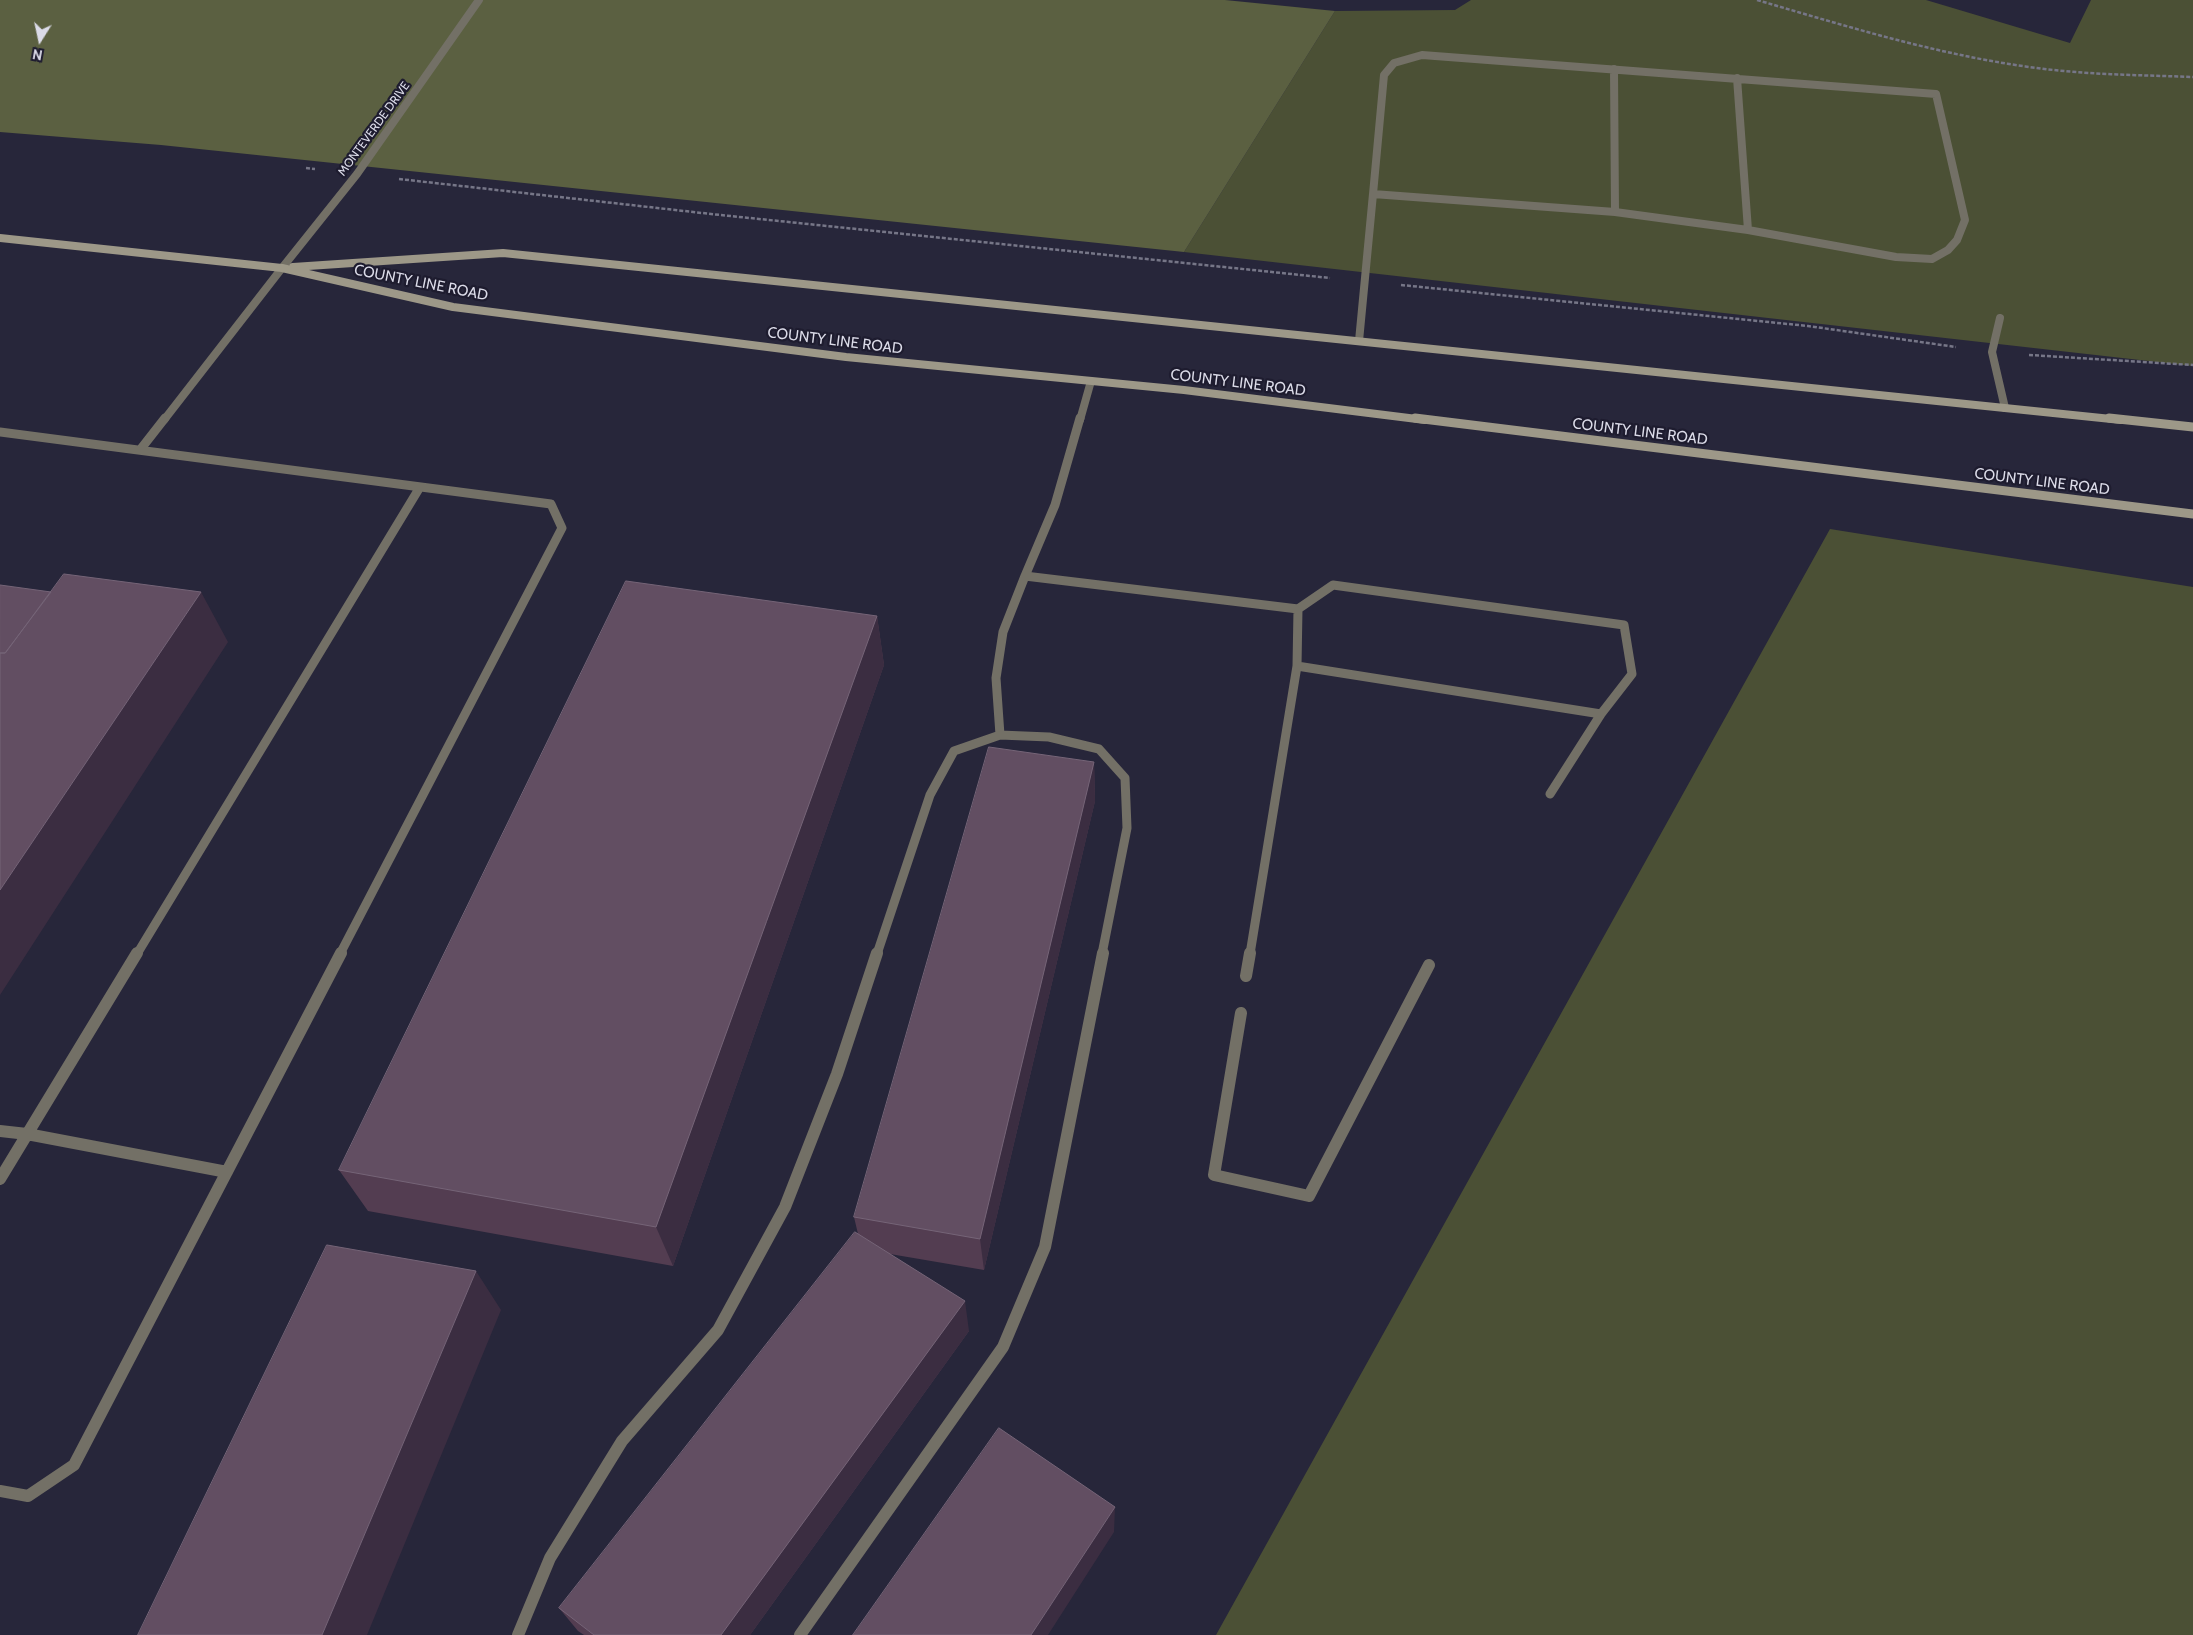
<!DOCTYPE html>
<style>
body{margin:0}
#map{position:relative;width:2193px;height:1635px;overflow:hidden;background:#27263a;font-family:Cabin,sans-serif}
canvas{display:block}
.north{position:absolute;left:15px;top:15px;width:50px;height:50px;-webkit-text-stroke:4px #1e1c2f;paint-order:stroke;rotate:190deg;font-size:14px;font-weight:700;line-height:20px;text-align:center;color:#dbdbe8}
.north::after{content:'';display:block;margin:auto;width:18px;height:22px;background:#dbdbe8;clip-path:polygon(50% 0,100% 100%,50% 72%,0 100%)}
</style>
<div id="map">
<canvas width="2193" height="1635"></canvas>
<div class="north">N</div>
</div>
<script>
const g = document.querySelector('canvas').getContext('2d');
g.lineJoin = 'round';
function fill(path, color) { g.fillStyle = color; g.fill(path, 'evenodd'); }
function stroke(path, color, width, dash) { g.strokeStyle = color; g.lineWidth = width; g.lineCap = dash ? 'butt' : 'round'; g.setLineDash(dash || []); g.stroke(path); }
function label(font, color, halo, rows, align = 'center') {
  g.font = font + ' Cabin,sans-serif'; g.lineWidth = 4.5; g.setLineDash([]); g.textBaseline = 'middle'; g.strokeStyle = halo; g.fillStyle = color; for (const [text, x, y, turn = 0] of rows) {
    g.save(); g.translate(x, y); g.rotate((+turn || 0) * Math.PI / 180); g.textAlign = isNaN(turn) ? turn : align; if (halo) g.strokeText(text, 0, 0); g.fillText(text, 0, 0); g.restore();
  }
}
fill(new Path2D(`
 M1471,0H1926L2070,43L2091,0H2193V366L1184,252L1335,11L1455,10Z
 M1830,529L2193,587V1635H1216Z`), '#4b5035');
fill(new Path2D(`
 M0,0H1225L1335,11L1184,252L161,145L0,132Z`), '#5b6041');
stroke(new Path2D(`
 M1757,0C1849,27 1942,56 2037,68C2089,75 2141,75 2193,77
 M306,168L315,169
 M399,179L711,214L1330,278
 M1401,285L1808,326L1956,347
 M2029,355L2193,365`), '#767687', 2.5, [4, 2]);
stroke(new Path2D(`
 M1422,55L1936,94L1965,220L1957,240L1948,250L1932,259L1896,257L1748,230L1615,212L1373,194L1384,75L1394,63Z
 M1614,69L1615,212
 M1737,78L1748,230
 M2000,318L1992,352L2005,408
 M1359,341L1373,194
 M164,420L282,268
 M1080,420L1091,381`), '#737066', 8);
stroke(new Path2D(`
 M1080,418L1055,505L1025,576L1298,609L1297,666L1250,954
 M0,432L551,504L562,528L340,954
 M140,450L165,418
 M1298,609L1333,585L1624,625L1632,674L1601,714L1550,794
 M1297,666L1601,714
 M1000,735L996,678L1003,632L1025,576
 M137,954L420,487
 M877,954L930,795L954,751L1000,735L1049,737L1099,749L1125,778L1127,828L1102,954`), '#737066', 9);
stroke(new Path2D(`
 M1246,976L1250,953
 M1241,1013L1214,1175L1309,1196L1429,965
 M0,1131L27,1134L227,1172
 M0,1179L137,953
 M0,1491L28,1496L74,1465L341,953
 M518,1635L550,1558L622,1441L718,1330L785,1207L837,1074L877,953
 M800,1635L1003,1347L1045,1247L1103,953`), '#737066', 12);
stroke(new Path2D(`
 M282,268L357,174L479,0`), '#737066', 8);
stroke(new Path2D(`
 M0,238L282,268L453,307L846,357L1184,390L1425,420
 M293,267L503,253L2121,420`), '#9d9888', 8);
stroke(new Path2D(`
 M1415,418L2193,514
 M2109,418L2193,427`), '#9d9888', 9);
fill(new Path2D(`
 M877,616L884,665L673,1266L368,1211L339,1170Z
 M1094,762L1095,801L984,1270L890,1254L969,1331L750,1635H584L578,1631L559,1608L858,1234L854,1217Z`), '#533d51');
fill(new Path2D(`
 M201,592L228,642L0,995V890Z
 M877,616L884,665L673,1266L656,1227Z
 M1094,762L1095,801L984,1270L980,1239Z
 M476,1271L501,1310L367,1635H322Z
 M965,1301L969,1331L750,1635H721Z
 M1115,1507L1114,1532L1048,1635H1031Z`), '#3b2d41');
const building = new Path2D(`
 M64,574L201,592L0,890V653H5Z
 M626,581L877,616L656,1227L339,1170Z
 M0,585L51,592L5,653H0Z
 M989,747L1094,762L980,1239L854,1217Z
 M855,1232L965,1301L721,1635H594L559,1608Z
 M327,1245L476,1271L322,1635H138Z
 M999,1428L1115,1507L1031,1635H853Z`);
fill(building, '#624e62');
stroke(building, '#756477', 1);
label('12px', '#dbdbe8', '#1e1c2f', [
 ["MONTEVERDE DRIVE",374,129,-54]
]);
label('15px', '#dbdbe8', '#1e1c2f', [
 ["COUNTY LINE ROAD",421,283,11],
 ["COUNTY LINE ROAD",835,341,7],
 ["COUNTY LINE ROAD",1238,383,7],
 ["COUNTY LINE ROAD",1640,432,7],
 ["COUNTY LINE ROAD",2042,482,7]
]);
</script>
